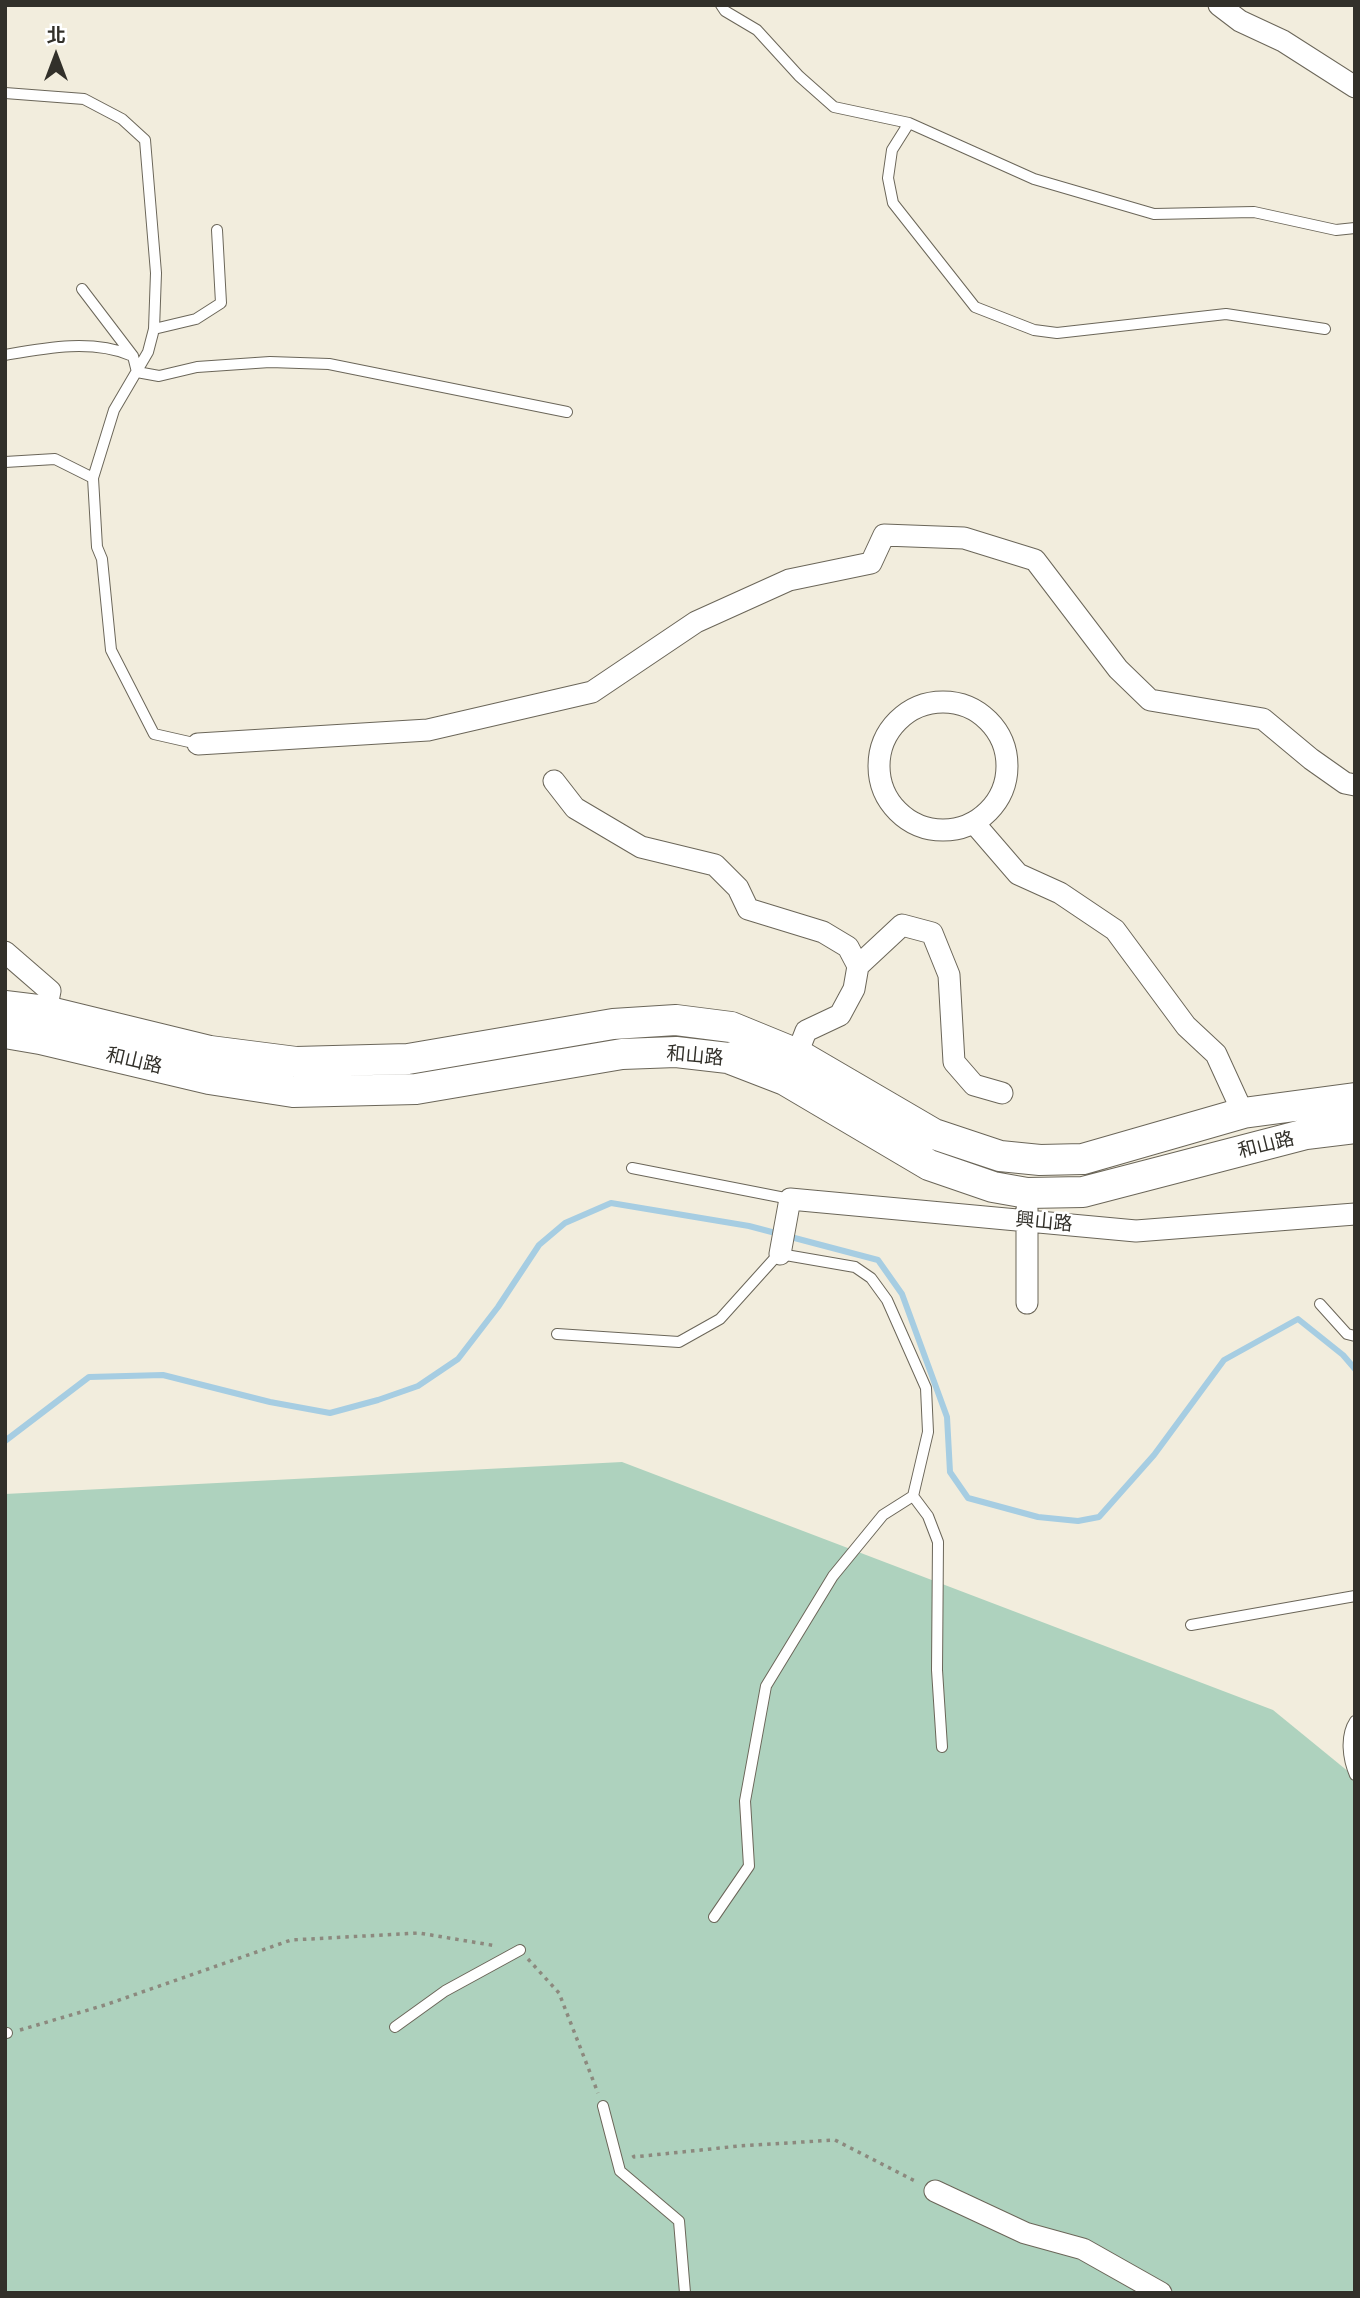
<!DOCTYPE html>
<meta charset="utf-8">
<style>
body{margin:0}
#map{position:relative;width:1360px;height:2298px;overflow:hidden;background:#f2eddd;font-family:"Public Sans","Noto Sans TC",sans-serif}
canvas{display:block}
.frame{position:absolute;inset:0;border:7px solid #32302a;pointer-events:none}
.north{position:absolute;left:21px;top:21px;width:70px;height:70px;-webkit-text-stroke:5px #fff;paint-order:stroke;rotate:0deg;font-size:19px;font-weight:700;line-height:28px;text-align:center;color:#32302a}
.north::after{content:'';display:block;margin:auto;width:24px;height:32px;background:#32302a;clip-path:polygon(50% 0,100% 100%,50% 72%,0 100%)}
</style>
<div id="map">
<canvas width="1360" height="2298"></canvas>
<div class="frame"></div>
<div class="north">北</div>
</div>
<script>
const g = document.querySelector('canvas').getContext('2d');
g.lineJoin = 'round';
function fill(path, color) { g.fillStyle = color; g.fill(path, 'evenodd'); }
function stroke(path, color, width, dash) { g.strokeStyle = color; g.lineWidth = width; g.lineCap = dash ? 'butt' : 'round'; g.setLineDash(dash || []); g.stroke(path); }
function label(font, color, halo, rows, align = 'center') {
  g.font = font + ' "Public Sans","Noto Sans TC",sans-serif'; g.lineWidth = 5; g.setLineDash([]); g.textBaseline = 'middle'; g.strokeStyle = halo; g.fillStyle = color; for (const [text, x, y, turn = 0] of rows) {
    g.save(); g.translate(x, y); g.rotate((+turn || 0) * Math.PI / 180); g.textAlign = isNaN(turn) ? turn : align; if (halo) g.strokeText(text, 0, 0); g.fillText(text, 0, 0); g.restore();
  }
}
fill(new Path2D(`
 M622,1462L1273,1710L1355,1777V2293H5V1494Z`), '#aed2be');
stroke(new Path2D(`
 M5,1441L89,1377L163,1375L270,1402L330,1413L378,1400L418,1386L458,1359L498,1307L539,1245L565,1223L611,1203L749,1226L878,1260L902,1294L947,1417L950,1472L968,1498L1038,1517L1078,1521L1099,1517L1154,1455L1224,1360L1298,1319L1343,1355L1355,1369`), '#a6cde2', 6);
const lane = new Path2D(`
 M721,5L725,11L757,30L799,76L834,107L909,123L1034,179L1154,214L1254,212L1336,230L1355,228
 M5,93L84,99L122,119L145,140L156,273L154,329L148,352L114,410L93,478L97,547L102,559L111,650L154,734L198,744
 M909,123L892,150L888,178L893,203L975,307L1034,330L1057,333L1226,314L1325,329
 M82,289L133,356L137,372L159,376L197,367L270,362L329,364L567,412
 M154,329L196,319L221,303L217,230
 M5,355C45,348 91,339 130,355
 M5,462L55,459L93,478
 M632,1168L790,1199
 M1320,1304L1347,1334L1355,1336
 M557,1334L679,1342L720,1319L774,1259L780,1254L855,1267L871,1278L887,1300L926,1388L928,1432L913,1496L883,1515L833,1576L766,1686L745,1801L749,1866L714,1917
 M913,1496L928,1516L938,1542L937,1670L942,1747
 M1191,1625L1355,1596
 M1355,1721C1345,1736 1348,1759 1355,1775
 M395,2027L445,1991L520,1950
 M5,2033H7
 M603,2106L620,2171L679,2221L685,2293`);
const street = new Path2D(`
 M1219,5L1240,21L1283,41L1355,87
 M879 766a64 64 0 1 1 128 0a64 64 0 1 1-128 0Z
 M198,744L428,730L592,692L696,622L789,580L871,563L884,535L964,538L1035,560L1118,669L1150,700L1263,719L1311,759L1345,783L1355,785
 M554,781L575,808L641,847L715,865L738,888L748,909L823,932L848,947L858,966L854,989L840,1015L806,1031L797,1054
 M974,823L1018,874L1060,893L1115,930L1186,1026L1216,1054L1243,1113
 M5,952L50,991L46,1011
 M858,966L902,925L932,933L949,975L954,1062L974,1085L1002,1093
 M780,1254L790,1199L1136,1231L1355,1214
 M1027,1303V1209
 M935,2191L1025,2233L1083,2249L1161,2293`);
const secondary = new Path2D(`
 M5,1006L46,1011L210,1051L296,1062L408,1059L613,1024L676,1020L731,1027L797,1054L934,1134L1000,1156L1040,1160L1083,1159L1243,1113L1355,1098
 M5,1033L40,1039L209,1079L293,1092L416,1089L622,1054L676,1052L728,1058L785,1080L929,1165L993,1187L1027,1193L1083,1192L1306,1134L1355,1128`);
stroke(lane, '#6b6659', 12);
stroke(street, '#6b6659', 23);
stroke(secondary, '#6b6659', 32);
stroke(new Path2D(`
 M528,1959L559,1993L598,2093
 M20,2030L105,2005L291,1940L419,1933L497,1946
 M633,2155L634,2157L739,2146L835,2140L917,2182`), '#8c897e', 3.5, [3.5, 5]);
stroke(lane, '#fff', 10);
stroke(street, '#fff', 21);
stroke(secondary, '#fff', 30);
label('19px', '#32302a', '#fff', [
 ["和山路",695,1056,5],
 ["和山路",134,1061,13],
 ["和山路",1266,1145,-14],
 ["興山路",1044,1222,5]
]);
</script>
